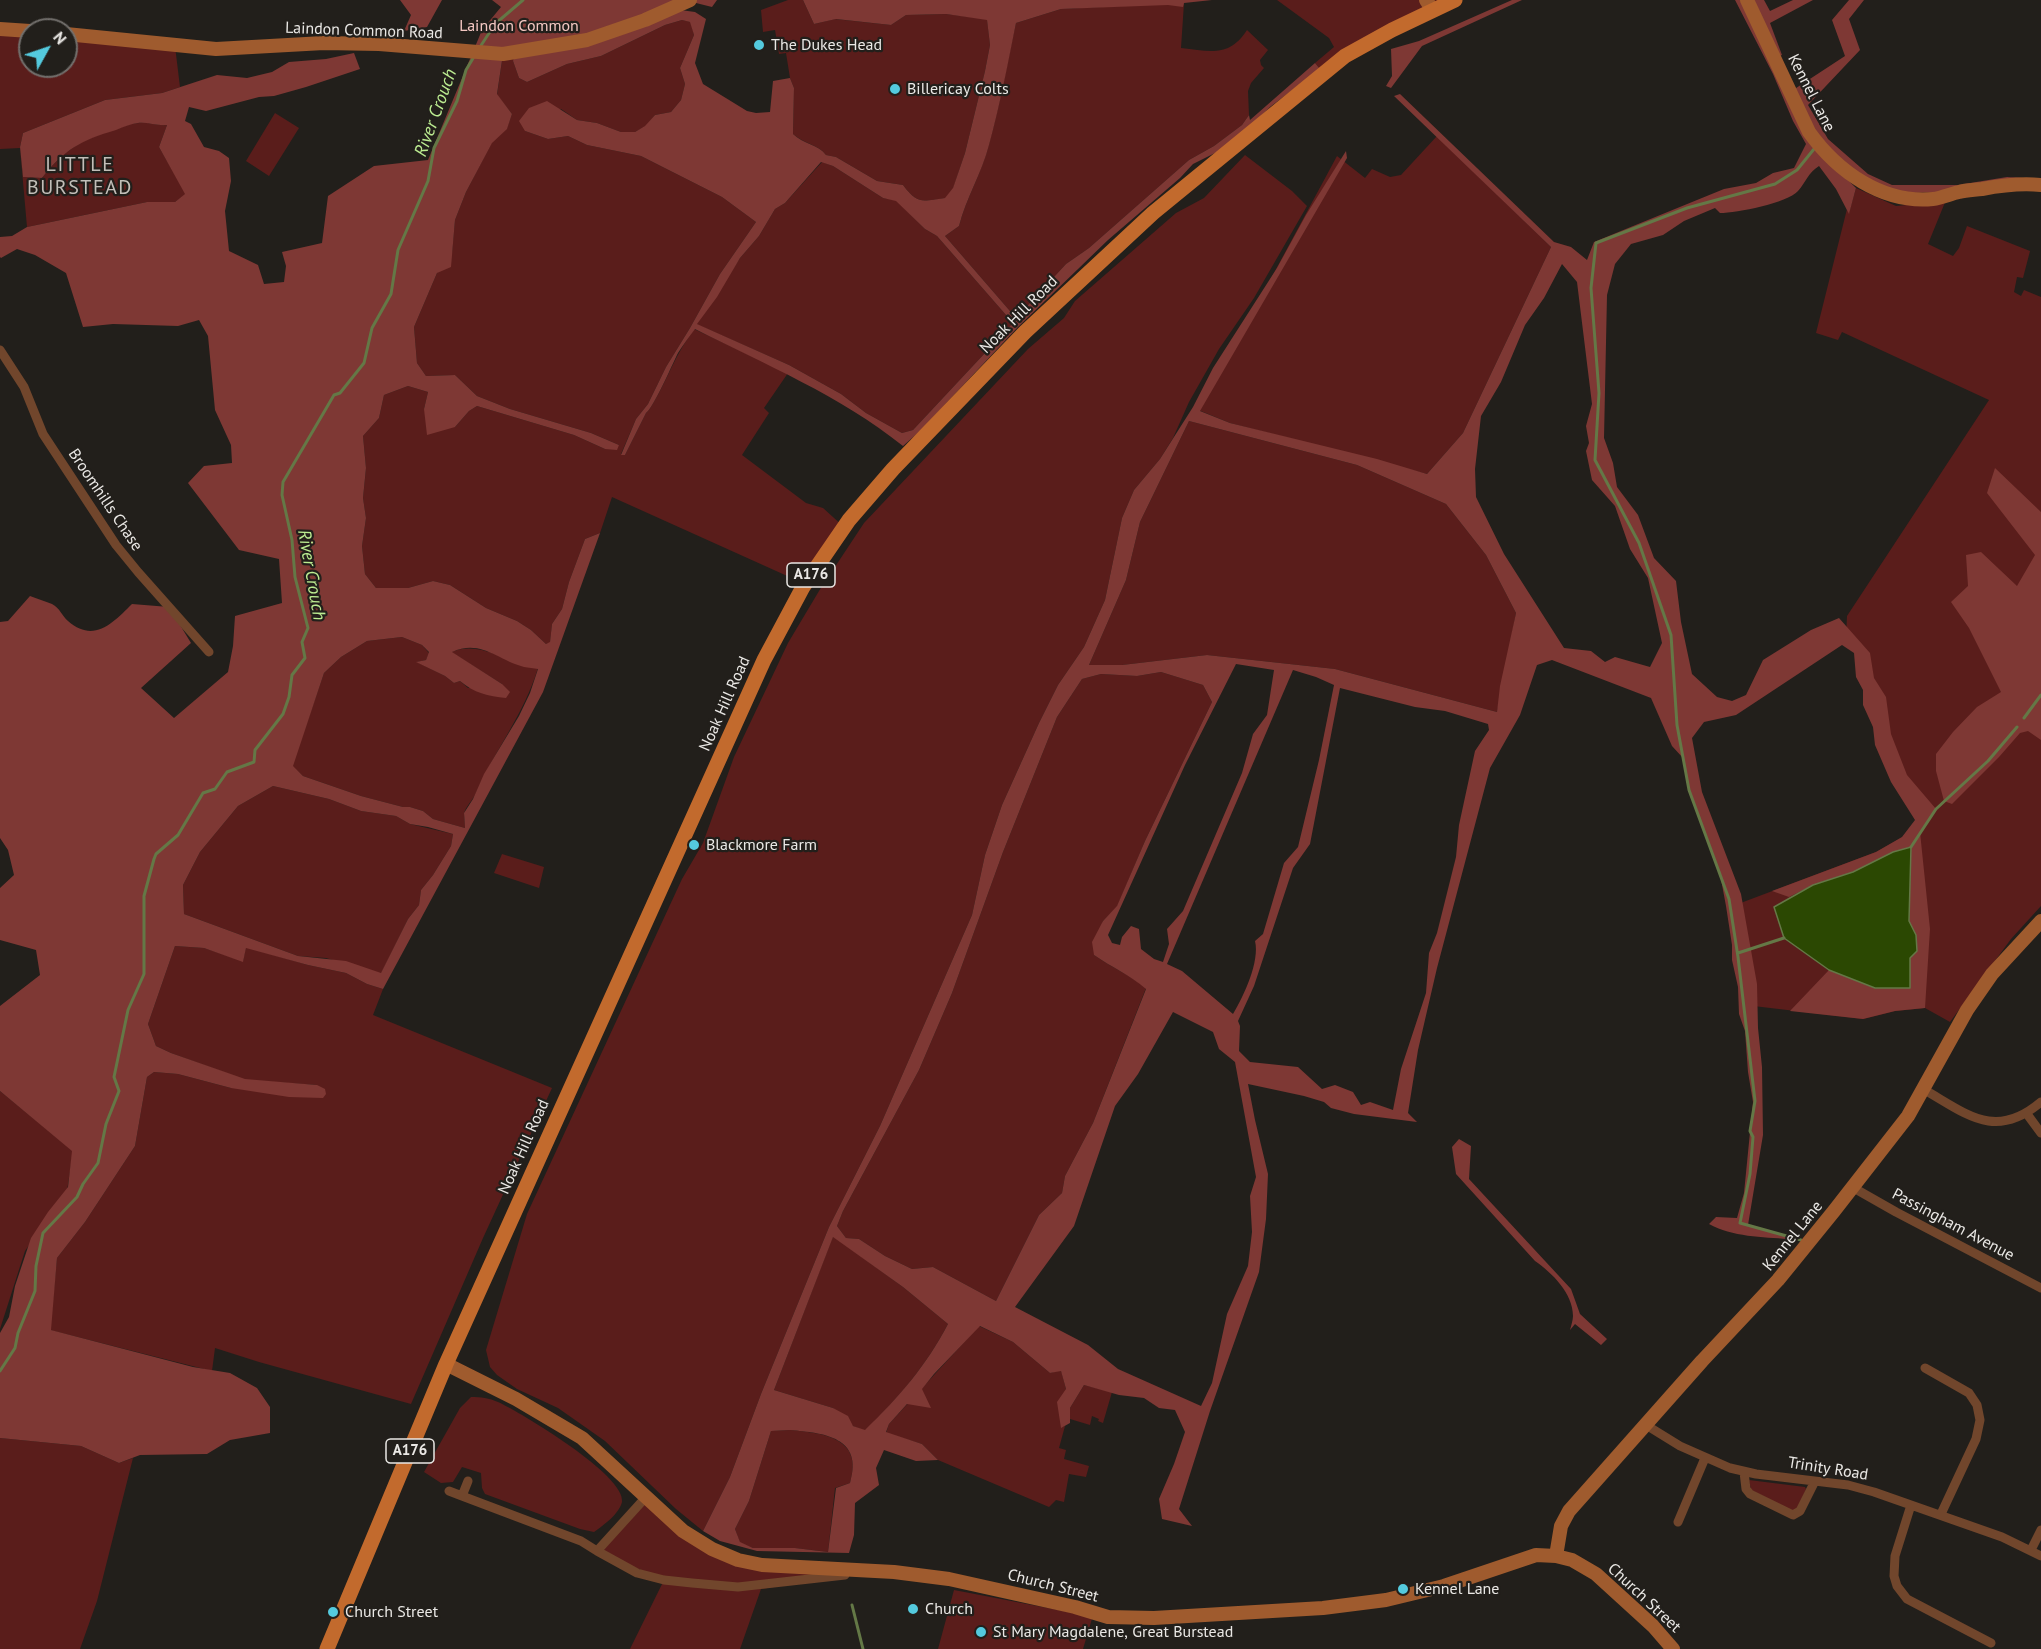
<!DOCTYPE html>
<style>
body{margin:0}
#map{position:relative;width:2041px;height:1649px;overflow:hidden;background:#221f1b;font-family:"PT Sans",sans-serif}
canvas{display:block}
.north{position:absolute;left:18px;top:18px;width:60px;height:60px;box-sizing:border-box;background:#221f1b;border:2px solid #726f6c;border-radius:50%;rotate:50deg;font-size:16px;font-weight:700;line-height:24px;text-align:center;color:#eae8e5}
.north::after{content:'';display:block;margin:auto;width:21px;height:27px;background:#54cade;clip-path:polygon(50% 0,100% 100%,50% 72%,0 100%)}
</style>
<div id="map">
<canvas width="2041" height="1649"></canvas>
<div class="north">N</div>
</div>
<script>
const g = document.querySelector('canvas').getContext('2d');
g.lineJoin = 'round';
function fill(path, color) { g.fillStyle = color; g.fill(path, 'evenodd'); }
function stroke(path, color, width, dash) { g.strokeStyle = color; g.lineWidth = width; g.lineCap = dash ? 'butt' : 'round'; g.setLineDash(dash || []); g.stroke(path); }
function label(font, color, halo, rows, align = 'center') {
  g.font = font + ' "PT Sans",sans-serif'; g.lineWidth = 4.5; g.setLineDash([]); g.textBaseline = 'middle'; g.strokeStyle = halo; g.fillStyle = color; for (const [text, x, y, turn = 0] of rows) {
    g.save(); g.translate(x, y); g.rotate((+turn || 0) * Math.PI / 180); g.textAlign = isNaN(turn) ? turn : align; if (halo) g.strokeText(text, 0, 0); g.fillText(text, 0, 0); g.restore();
  }
}
fill(new Path2D(`
 M788,0H803L814,24L835,19L891,25L906,15L946,14L987,19L990,45L985,71L965,153L953,189L946,198C922,201 918,205 903,185L877,181L836,157L826,155C818,144 804,144 793,134L794,88L790,78L786,53L779,54L775,30L763,32L761,10Z
 M1277,0H1456L1324,74L1315,63L1334,47L1329,38Z
 M1184,3L1181,48C1210,51 1229,58 1247,30L1268,50L1260,60L1261,65L1264,68L1251,83L1248,91L1249,115L1242,125L1214,146L1189,160L1089,248L1066,264L1016,318L945,236L959,226C966,198 982,173 989,144C1000,105 1007,63 1016,23L1061,9Z
 M682,20L691,22L694,35L680,68L685,84L681,100L671,112L655,115L646,126L635,132H621L597,123L577,120L561,109L525,131L548,139L568,136L587,145L641,156L722,197L756,222L720,274L690,328L666,367L648,404L636,419L621,454L625,455L646,413C654,407 672,365 679,353C683,345 689,337 694,329L788,373L764,408L769,413L742,455L806,503L823,508L844,527L805,584L612,497L600,533L585,539L569,582L562,609L552,624L550,643L546,644L531,630L517,621L486,608L450,585L433,581L408,588H376L365,574L362,546L366,518L363,498L366,468L363,436L379,418L384,395L408,386L428,392L424,409L455,427L469,411L477,406L574,435L605,449L619,445L591,433L510,409L477,396L455,375L426,376L417,363L414,327L437,273L452,253L455,220L466,192L492,142L507,128L512,114L497,95L503,54L516,52L513,61L519,78L527,82L567,64L601,56L665,25Z
 M0,29L30,31V66H66V35L175,46L180,87L162,93L105,100L23,133L20,147L23,177L42,178C64,150 82,139 116,129C123,127 131,123 139,123C148,122 158,126 167,125L159,147L186,194L175,202H147L27,227L20,148L0,149Z
 M275,113L299,128L269,176L246,161Z
 M1437,136L1551,247L1463,433L1427,474L1230,423L1196,409L1254,310L1337,156L1365,178L1372,169L1390,177L1401,175Z
 M1245,155L1292,191L1307,206L1254,298L1219,349L1189,402L1173,438L1160,459L1134,490L1122,518L1105,600L1084,647L1058,685L1039,723L1002,805L985,855L972,915L880,1126L829,1227L761,1394L730,1477L703,1531L676,1509L605,1441L558,1408L517,1389L497,1375L490,1367L486,1350L527,1214L682,879L703,843L734,757L788,643L819,591L864,523L1028,349L1064,318L1075,301L1176,213L1204,198Z
 M822,162L833,166L883,198L896,200L925,229L937,236L1013,323L913,430L902,433L866,413L841,394L789,365L696,324L740,258L759,236L775,209L785,203Z
 M1856,188L1896,206L1917,204L1948,195L1928,244L1953,256L1959,248L1967,226L2030,251L2023,278L2017,277L2014,292L2021,296L2024,290L2041,297V906L2011,939L1950,1022L1925,1008L1895,1011L1863,1019L1745,1005L1730,907L1876,852L1919,828L1873,727L1861,652L1846,638L1847,616L1989,400L1842,332L1838,340L1816,333L1847,209L1849,213ZM1910,847V958L1829,970L1796,946L1774,907L1813,885Z
 M1189,421L1357,465L1446,504L1486,555L1516,613L1497,712L1335,669L1207,655L1122,665H1089L1126,580L1140,522Z
 M402,637L422,645L429,653L426,660L417,662L445,676L454,683L460,681L468,688L502,684L451,652C482,639 508,665 538,668C524,714 495,750 476,793C473,800 465,807 464,814C464,818 465,823 465,828L433,819L423,811L410,807H403L361,796L303,776L292,766L324,673L341,657L367,641Z
 M1161,672L1203,685L1212,702L1145,841L1117,907L1103,921L1094,955C1111,967 1130,975 1146,988L1093,1123L1065,1176L1062,1193L1039,1215L996,1301L933,1267L912,1269L885,1256L859,1239L846,1238L837,1226L843,1211L919,1070L952,993L1003,852L1057,717L1082,679L1101,674L1137,676Z
 M273,786L329,799L361,811L396,816L410,824L453,834L451,846L433,875L421,890L419,905L408,919L381,974L326,958L298,956L184,914L183,885L200,852L238,806Z
 M502,854L544,867L539,888L494,873Z
 M175,946L204,948L243,961L246,947L308,965L346,973L367,984L383,989L373,1015L552,1088L483,1238L411,1404L259,1362L215,1348L212,1371L50,1330L57,1258L85,1222L135,1146L147,1077L154,1072L178,1074L231,1088L317,1085L245,1080L171,1053L156,1046L148,1024Z
 M0,1091L73,1151L67,1191L25,1251L0,1329Z
 M833,1236L903,1287L948,1324C926,1366 899,1397 865,1431L853,1426L833,1408L774,1390Z
 M979,1326L1013,1342L1050,1373L1061,1370L1066,1389L1061,1427L1065,1426L1059,1448L1066,1450L1064,1459L1089,1466L1086,1477L1069,1474L1064,1502L1056,1500L1049,1507L938,1460L922,1444L886,1433L889,1424Z
 M1084,1385L1112,1392L1103,1423L1098,1421L1099,1419L1092,1416L1090,1425L1070,1419V1408Z
 M471,1397C481,1397 489,1398 498,1402C520,1412 627,1476 622,1502C619,1514 604,1525 594,1532L580,1529L485,1494L482,1488L481,1473L462,1467L453,1482L441,1483L424,1472L460,1408Z
 M790,1430C824,1433 864,1438 850,1483L835,1488L828,1552L795,1548H753L740,1543L735,1529L749,1501L771,1431Z
 M0,1438L81,1446L119,1463L133,1458L97,1601L80,1649H0Z
 M1749,1480L1805,1487L1806,1489L1799,1507L1792,1511L1751,1490Z
 M646,1497L712,1549L841,1577L761,1589L740,1649H630L664,1580L597,1551Z
 M954,1590L1074,1613L1094,1612L1083,1649H938Z`), '#5a1d1b');
fill(new Path2D(`
 M400,0H442L427,27L404,31L411,15Z
 M492,0H717L712,7L688,1L673,9L695,12L706,19L695,63L703,84L747,111L756,113L770,112L773,81L790,78L794,88L793,134C803,144 818,144 826,155L836,157L877,181L903,185C918,205 922,201 945,198L953,188L965,153L985,71L990,45L987,20L946,14L906,15L891,25L836,19L814,24L803,0H1212L1184,3L1183,7L1168,5L1061,9L1016,23C1008,63 1000,105 989,145C982,173 966,198 959,226L945,236L1016,318L1066,264L1089,248L1189,160L1214,146L1242,125L1249,115L1250,120L1315,63L1320,69L1270,107L1245,132L1221,150L1193,164L1180,178L1108,240L1018,327L920,431L903,446C839,395 766,365 695,329C689,337 683,345 678,353C672,365 654,407 646,413L625,455H621L636,419L648,404L666,367L690,328L720,274L756,222L722,197L641,156L587,145L568,136L548,139L525,131L519,121L529,108L547,101L577,120L597,123L621,132H635L645,126L655,115L671,112L681,100L685,84L680,68L694,35L690,22L682,20L665,25L601,56L567,64L527,82L519,78L513,61L515,52L503,54L497,94L512,114L507,129L492,143L466,192L455,220L451,267L437,273L414,327L417,363L426,376L455,375L477,396L510,409L591,433L619,445L617,450L605,449L574,435L477,406L469,411L455,427L427,435L424,409L428,392L408,386L384,395L379,418L363,436L366,468L363,498L366,518L362,546L365,574L376,588H408L433,581L450,585L486,608L517,621L531,630L546,644L550,642L552,624L562,609L569,582L585,539L600,533L543,692L383,989L367,984L346,973L308,965L246,948L243,962L204,948L175,946L148,1024L156,1046L171,1053L245,1079L317,1085L325,1089L326,1094L323,1098L289,1097L231,1088L178,1074L154,1072L147,1077L135,1146L85,1222L57,1258L51,1330L193,1367L230,1373L257,1388L270,1407V1433L230,1440L207,1454L140,1455L119,1463L81,1446L0,1438V1333L9,1317L15,1286L31,1238L48,1212L68,1187L72,1151L0,1091V1006L40,975L36,950L0,940V888L14,875L8,850L0,838V622L8,621L30,596C37,599 45,601 52,604C60,608 62,616 68,621C94,644 114,622 132,604L169,607L191,643L141,688L174,718L228,672L233,646L235,616L282,603L279,559L239,550L188,483L204,466L232,463L231,445L215,410L208,336L199,320L178,326L113,324L83,327L66,273L35,255L17,249L1,258L0,257V237L12,236L27,227L147,202H175L185,194L159,147L167,125C157,126 147,122 138,123C131,124 123,127 116,130C81,140 64,150 42,178L23,177L20,147L23,133L105,100L162,93L217,75L247,78L272,72L289,62L326,59L354,53L360,69L306,87L274,96L259,97L206,111L189,107L185,121L191,124L204,147L219,151L229,158L231,181L225,211L229,251L258,265L264,284L284,282L286,266L282,252L322,243L328,196L374,166L428,160L482,30L501,7ZM821,162L833,166L883,198L896,201L925,229L937,236L1013,323L913,430L902,433L866,413L841,394L789,365L697,324L717,297L740,258L759,236L775,209L785,203ZM402,637L422,645L429,652L426,660L416,662L445,676L454,683L460,681C474,693 488,696 506,698L510,692L502,684L452,652C481,639 497,660 524,667C528,668 534,668 538,669L530,693L519,716L484,774L473,799L464,813L465,828L433,819L423,811L410,807H403L361,796L303,776L293,766L324,673L341,657L367,641ZM273,786L329,799L361,811L396,816L410,824L428,827L453,834L451,846L433,875L421,890L419,905L408,919L381,973L346,961L298,956L184,914L183,885L200,852L238,806Z
 M1512,0H1522L1422,46L1391,88L1386,86L1392,76L1391,49L1419,41Z
 M1735,0H1740L1827,160L1856,188L1849,214L1836,189L1819,166C1808,173 1806,182 1798,191C1787,203 1737,213 1720,213L1715,208L1684,221L1663,235L1631,244L1615,264L1607,295L1604,438L1613,463L1617,487L1638,515L1654,558L1676,581L1681,622L1692,674L1717,697L1732,701L1746,695L1763,660L1811,630L1839,618L1870,653L1874,678L1886,697L1891,734L1907,775L1936,809L1920,832L1930,929L1925,1008L1895,1011L1863,1019L1790,1011L1829,970L1875,988H1910V958L1916,935L1909,921L1911,847L1893,852L1853,872L1813,885L1789,897L1772,891L1876,852L1902,837L1915,820L1891,782L1875,745L1873,727L1863,705V690L1856,677L1854,653L1842,645L1736,715L1704,722L1692,738L1702,792L1741,894L1757,984L1758,1028L1762,1067L1763,1135L1748,1225L1790,1237L1788,1239C1763,1237 1732,1237 1709,1224L1716,1217L1737,1218L1744,1193L1753,1102L1748,1072L1745,1031L1739,1014L1738,987L1732,960V945L1726,906L1720,874L1689,790L1683,758L1672,746L1651,698L1552,660L1537,665L1520,715L1490,768L1437,968L1418,1050L1408,1113L1417,1122L1354,1114L1331,1108L1324,1102L1304,1096L1248,1084L1255,1120L1268,1174L1266,1219L1259,1272L1210,1411L1179,1509L1192,1526L1162,1519L1159,1499L1174,1464L1185,1432L1175,1410L1159,1408L1144,1398L1119,1395L1084,1385L1070,1408V1423L1061,1428L1057,1402L1066,1389L1061,1371L1050,1373L1013,1342L980,1326L934,1374L922,1389L931,1408L907,1404L889,1424L886,1432L922,1444L938,1460L916,1461L884,1450L876,1468L879,1485L855,1503L854,1535L849,1553L757,1551L720,1541L703,1531L730,1477L761,1394L829,1227L880,1126L972,915L985,855L1002,805L1039,723L1058,685L1084,647L1105,600L1122,518L1134,490L1160,459L1193,407L1213,368L1277,268L1306,215L1346,151L1347,158L1200,411L1230,423L1377,459L1427,474L1463,433L1551,247L1394,96L1400,94L1554,242L1571,247L1587,260L1594,242L1724,189L1756,183L1773,173L1794,168L1806,144L1793,121L1773,74ZM1562,264L1577,282L1592,404L1586,426L1589,443L1586,451L1592,480L1615,506L1630,549L1648,578L1662,643L1650,667L1615,657L1605,662L1591,651L1564,648L1504,554L1476,497L1475,469L1481,416L1501,382L1525,325L1544,298ZM1189,421L1357,465L1446,504L1486,555L1516,613L1500,686L1497,712L1335,669L1207,655L1122,665H1089L1126,580L1140,522ZM1236,664L1274,670L1267,715L1253,734L1242,773L1183,911L1167,929L1169,944L1163,962L1154,959L1141,949L1139,929L1131,926L1122,937L1120,945L1112,943L1108,935L1185,765ZM1293,670L1316,677L1334,685L1319,760L1298,847L1284,863L1263,934L1255,941C1260,961 1244,996 1233,1014L1182,971L1167,964ZM1161,672L1203,685L1212,702L1145,841L1117,906L1103,921L1092,942L1094,955C1111,967 1130,975 1146,989L1093,1123L1065,1176L1062,1193L1039,1215L996,1301L933,1267L912,1269L885,1256L859,1239L846,1238L837,1226L843,1211L919,1070L952,993L1003,852L1057,717L1082,679L1101,674L1137,676ZM1340,688L1415,707L1445,711L1488,724L1489,730L1475,751L1459,825L1456,857L1437,933L1429,953L1426,993L1401,1069L1393,1110L1370,1102L1361,1105L1353,1092L1335,1085L1322,1089L1298,1067L1250,1062L1239,1051L1240,1026L1238,1021L1254,986L1293,868L1310,844ZM1173,1012L1213,1032L1219,1049L1235,1062L1256,1177L1250,1196L1252,1232L1248,1266L1227,1314L1212,1383L1201,1406L1118,1369L1088,1345L1015,1307L1074,1226L1115,1106L1138,1074ZM833,1237L903,1287L948,1324C926,1366 899,1397 865,1430L853,1426L848,1416L833,1408L774,1390ZM790,1430C824,1433 864,1437 850,1483L836,1488L828,1552L795,1548H753L740,1542L735,1529L749,1501L771,1431Z
 M1746,0H1764L1770,11L1793,0H1813L1770,23L1782,55L1774,58Z
 M1849,0H1864L1849,19L1860,50L1808,105L1828,139L1868,174L1892,185H1958L2007,177L2041,179L1960,191L1890,194L1835,164L1790,92L1845,56L1832,20Z
 M1995,468L2041,512V740L2028,731L2020,733L1999,757L1952,804L1944,801L1936,771V754L1953,732L1977,707L2001,692L1969,628L1951,602L1968,586L1966,555L1981,552L2017,586L2035,555L1987,493Z
 M1459,1139L1471,1146L1469,1179L1571,1289L1580,1314L1607,1339L1601,1345L1575,1324L1570,1330C1571,1326 1573,1320 1573,1316C1573,1293 1552,1273 1535,1261L1456,1174L1452,1147Z`), '#7e3834');
const water = new Path2D(`
 M1911,847L1909,921L1916,935L1917,951L1910,958V988H1875L1829,970L1784,938L1774,907L1813,885L1853,872L1893,852Z`);
fill(water, '#2b4802');
stroke(water, '#647846', 1.5);
stroke(new Path2D(`
 M480,47L495,24L523,0
 M2024,718L2041,695
 M1911,847L1936,809L1988,761L2017,727
 M1738,953L1784,938
 M1801,1240L1740,1223L1750,1174L1753,1137L1750,1131L1755,1101L1738,957L1729,899L1689,790L1677,725L1671,635L1639,543L1595,460L1599,393L1591,288L1596,243L1687,208L1775,184L1797,170L1814,149
 M0,1371L15,1348L18,1333L35,1291L36,1266L43,1233L77,1197L83,1184L98,1163L106,1124L119,1091L114,1077L128,1010L144,974V896L154,859L156,854L178,835L203,793L215,789L227,772L254,762L255,750L283,714L289,697L292,675L305,658L302,642L308,628L295,577L292,540L282,495L283,482L334,395L340,393L364,363L372,328L391,294L398,250L428,181L434,148L457,101L466,70L475,55
 M852,1605L863,1649`), '#647846', 3);
stroke(new Path2D(`
 M0,350L24,387L43,434L116,545L138,572L209,652
 M1923,1089C1967,1114 1995,1141 2041,1102
 M2027,1114L2041,1133
 M1852,1187L1896,1212L2041,1288
 M1925,1368L1969,1393L1977,1405L1980,1420L1976,1439L1941,1514
 M1646,1425L1680,1446L1730,1468L1756,1474L1848,1485L1874,1492L2002,1537L2041,1556
 M1744,1472L1746,1489L1750,1494L1793,1515L1800,1511L1815,1481
 M449,1491L462,1496L468,1481
 M462,1496L581,1541L597,1551L646,1497
 M1911,1505L1895,1556L1894,1576L1897,1586L1907,1599L1991,1643
 M1678,1522L1705,1458
 M2031,1550L2041,1530
 M597,1551L637,1573L664,1580L692,1583L738,1587L845,1575`), '#71462c', 9);
stroke(new Path2D(`
 M1426,0L1432,9
 M1747,0L1809,132C1837,171 1882,204 1933,199C1942,198 1950,194 1959,192C1966,190 1974,190 1982,189C2003,185 2020,183 2041,185
 M0,29L30,31
 M66,34L216,49L324,43L379,44L503,54L587,40L645,20L690,0
 M446,1364L516,1399L582,1438L683,1531L712,1549L738,1560L762,1565L894,1572L949,1579L1075,1607L1108,1617L1154,1618L1323,1608L1386,1600L1444,1586L1536,1555L1556,1556L1572,1560L1596,1574L1653,1626L1673,1649
 M1556,1556L1561,1526L1569,1511L1702,1361L1778,1280L1834,1211L1908,1116L1967,1010L1992,974L2041,921`), '#9f5b2e', 14);
stroke(new Path2D(`
 M327,1649L446,1364L764,660L803,587L849,520L893,469L1025,332L1153,213L1345,56L1392,30L1455,0`), '#c26a2d', 15);
for (const [x, y, r, color] of [
 [759,45,6,"#54cade"],
 [895,89,6,"#54cade"],
 [694,845,6,"#54cade"],
 [1403,1589,6,"#54cade"],
 [913,1609,6,"#54cade"],
 [333,1612,6,"#54cade"],
 [981,1632,6,"#54cade"]
]) { const dot = new Path2D(); dot.arc(x, y, r, 0, 2 * Math.PI); g.fillStyle = color; g.fill(dot); stroke(dot, '#221f1b', 2); }
for (const [x, y, w] of [
 [811,575,48],
 [410,1451,48]
]) { const box = new Path2D(); box.roundRect(x - w / 2, y - 12, w, 24, 4.5); g.fillStyle = '#221f1b'; g.fill(box); stroke(box, '#eae8e5', 1.5); }
label('bold 15px', '#eae8e5', null, [
 ["A176",811,575],
 ["A176",410,1451]
]);
label('16px', '#f4c7c2', '#221f1b', [
 ["Laindon Common",519,26]
]);
label('16px', '#eae8e5', '#221f1b', [
 ["Laindon Common Road",364,31,2],
 ["Kennel Lane",1811,93,63],
 ["Noak Hill Road",1019,315,-45],
 ["Broomhills Chase",105,500,56],
 ["Noak Hill Road",725,704,-66],
 ["Noak Hill Road",524,1147,-66],
 ["Passingham Avenue",1953,1225,28],
 ["Kennel Lane",1793,1236,-51],
 ["Trinity Road",1828,1469,9],
 ["Church Street",1053,1586,14],
 ["Church Street",1644,1598,43]
]);
label('16px', '#eae8e5', '#221f1b', [
 ["The Dukes Head",771,45],
 ["Billericay Colts",907,89],
 ["Blackmore Farm",706,845],
 ["Kennel Lane",1415,1589],
 ["Church",925,1609],
 ["Church Street",345,1612],
 ["St Mary Magdalene, Great Burstead",993,1632]
], 'left');
label('italic 18px', '#bcec91', '#221f1b', [
 ["River Crouch",436,113,-70],
 ["River Crouch",311,575,80]
]);
g.letterSpacing = '1.5px';
label('20px', '#c2beb8', '#221f1b', [
 ["LITTLE",80,165],
 ["BURSTEAD",80,188]
]);
g.letterSpacing = '0px';
</script>
